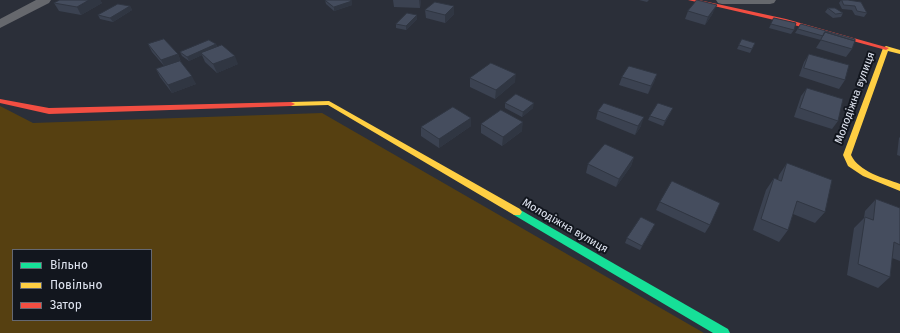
<!DOCTYPE html>
<meta charset="utf-8">
<style>
body{margin:0}
#map{position:relative;width:900px;height:333px;overflow:hidden;background:#2b2f39;font-family:"Fira Sans",sans-serif}
canvas{display:block}
.legend{position:absolute;left:12px;top:249px;width:140px;height:72px;box-sizing:border-box;background:#12161e;border:1px solid #646872;margin:0;padding:5px 7px;list-style:none;font-size:12px;color:#dfe4f0}
.legend li{display:flex;align-items:center;gap:8px;height:20px}
.legend b{width:20px;border:1px solid #646872}
</style>
<div id="map">
<canvas width="900" height="333"></canvas>
<ul class="legend">
<li><b style="height:5px;background:#16e098"></b>Вільно</li>
<li><b style="height:5px;background:#ffcf43"></b>Повільно</li>
<li><b style="height:5px;background:#f24e42"></b>Затор</li>
</ul>
</div>
<script>
const g = document.querySelector('canvas').getContext('2d');
g.lineJoin = 'round';
function fill(path, color) { g.fillStyle = color; g.fill(path, 'evenodd'); }
function stroke(path, color, width, dash) { g.strokeStyle = color; g.lineWidth = width; g.lineCap = dash ? 'butt' : 'round'; g.setLineDash(dash || []); g.stroke(path); }
function label(font, color, halo, rows, align = 'center') {
  g.font = font + ' "Fira Sans",sans-serif'; g.lineWidth = 4; g.setLineDash([]); g.textBaseline = 'middle'; g.strokeStyle = halo; g.fillStyle = color; for (const [text, x, y, turn = 0] of rows) {
    g.save(); g.translate(x, y); g.rotate((+turn || 0) * Math.PI / 180); g.textAlign = isNaN(turn) ? turn : align; if (halo) g.strokeText(text, 0, 0); g.fillText(text, 0, 0); g.restore();
  }
}
fill(new Path2D(`
 M0,106L33,123L322,113L704,333H0ZM13,250H151V320H13Z`), '#564011');
fill(new Path2D(`
 M36,0H51L49,3L0,28V19Z
 M716,0H776L774,3L770,4H722L718,3Z`), '#66686d');
fill(new Path2D(`
 M517,208L728,329L730,333H713L514,215L512,212L514,209Z`), '#16e098');
fill(new Path2D(`
 M886,46L900,50V54L888,51L851,155C859,172 884,178 900,184V191L863,176L848,166L843,155L883,48Z
 M329,101L520,209L522,212L520,215H514L328,105L291,106L287,104L291,102Z`), '#ffcf43');
fill(new Path2D(`
 M688,0H699L786,19L889,48L886,50L783,22Z
 M0,99L49,108L291,102L295,104L291,106L49,114L0,103Z`), '#f24e42');
fill(new Path2D(`
 M60,0H100L102,3L81,15L59,11L54,3Z
 M325,0L352,5L334,11L326,4Z
 M393,0H421L420,8L394,7Z
 M639,0H649L647,2Z
 M841,0H848L867,13L864,17L855,15L852,10L842,9L839,3Z
 M130,6L132,10L113,22L100,19L98,15Z
 M454,6V14L445,23L426,18L425,10Z
 M828,8L843,13L841,17L833,18L825,12Z
 M688,11L713,13L705,25L685,19Z
 M417,15V19L406,30L396,28V24Z
 M774,18L794,30L791,34L769,28Z
 M801,24L852,49L846,57L816,48L821,40L795,33Z
 M755,43L750,53L737,49L739,45Z
 M148,44L178,54L181,62L196,84L172,93L160,77L156,69L164,66L152,52Z
 M216,44L217,47L238,64L217,73L205,62L202,55L189,61L182,56L180,52Z
 M809,54L845,80L839,89L799,76L804,62Z
 M657,74L654,82L648,94L619,85L622,77Z
 M470,78L515,82L495,99L470,87Z
 M807,88L838,121L832,129L794,117L801,96Z
 M505,103L533,108L522,117L505,108Z
 M598,111L641,126L635,135L596,119Z
 M671,112L663,126L648,120L650,116Z
 M481,124L522,131L502,146L481,133Z
 M471,126L439,148L421,136V127Z
 M900,137V156L897,155L899,138Z
 M634,157L631,166L616,187L586,173L588,164Z
 M787,163L825,212L815,223L793,214L788,230L779,242L753,230L766,190L774,178L778,180L779,175Z
 M876,199L900,208V261L892,258L890,277L878,288L847,275L854,228L864,218L865,211Z
 M660,202L710,225L705,233L656,210Z
 M653,228L640,250L625,243L627,238Z`), '#3b4251');
fill(new Path2D(`
 M89,0H100L102,3L81,15L77,7Z
 M419,0H421L420,8Z
 M352,1V5L334,11V7Z
 M717,5L713,13L705,25L708,17Z
 M130,6L132,10L113,22L110,18Z
 M454,6V14L445,23V15Z
 M417,15V19L406,30V26Z
 M216,44L217,49L201,53L202,55L189,61L187,57Z
 M178,54L181,62L165,68L161,60Z
 M235,56L238,64L217,73L213,64Z
 M516,74L515,82L495,99L496,90Z
 M657,74L654,82L648,94L651,86Z
 M192,76L196,84L172,93L168,85Z
 M534,103L533,108L522,117L523,112Z
 M673,108L671,112L663,126L665,121Z
 M644,117L641,126L635,135L638,126Z
 M471,118V126L439,148V139Z
 M523,122L522,131L502,146L503,137Z
 M634,157L631,166L616,187L619,179Z`), '#303642');
const building = new Path2D(`
 M60,0H89L77,7L54,3Z
 M325,0H350L352,1L334,7Z
 M697,0L717,5L708,17L688,11Z
 M842,0H848L861,2L867,13L857,11L855,6L844,5Z
 M435,2L454,6L445,15L425,10Z
 M118,4L130,6L110,18L98,15Z
 M828,8H835L843,13L836,14Z
 M407,13L417,15L406,26L396,24Z
 M774,18L796,23L794,30L771,24Z
 M801,24L855,39V41L825,32L823,36L798,29Z
 M825,32L855,41L852,49L821,40Z
 M164,39L178,54L161,60L148,44Z
 M742,39L755,43L752,49L739,45Z
 M209,40L216,44L187,57L180,52Z
 M222,45L235,56L213,64L201,53Z
 M809,54L849,65L845,80L804,68Z
 M180,61L192,76L168,85L156,69Z
 M491,63L516,74L496,90L470,78Z
 M629,66L657,74L651,86L622,77Z
 M807,88L843,99L838,121L800,108Z
 M516,94L534,103L523,112L505,103Z
 M604,103L644,117L638,126L598,111Z
 M658,103L673,108L665,121L650,116Z
 M453,107L471,118L439,139L421,127Z
 M501,110L523,122L503,137L481,124Z
 M605,144L634,157L619,179L588,164Z
 M787,163L832,180L825,212L797,201L788,230L761,219L774,178L781,181Z
 M672,181L720,203L710,225L660,202Z
 M876,199L900,208V245L894,242L890,277L858,264L865,217L873,220Z
 M641,217L655,224L642,246L627,238Z`);
fill(building, '#454d5e');
stroke(building, '#303642', 1);
label('11px', '#dfe4f0', '#12161e', [
 ["Молодіжна вулиця",855,98,-70],
 ["Молодіжна вулиця",565,226,30]
]);
</script>
